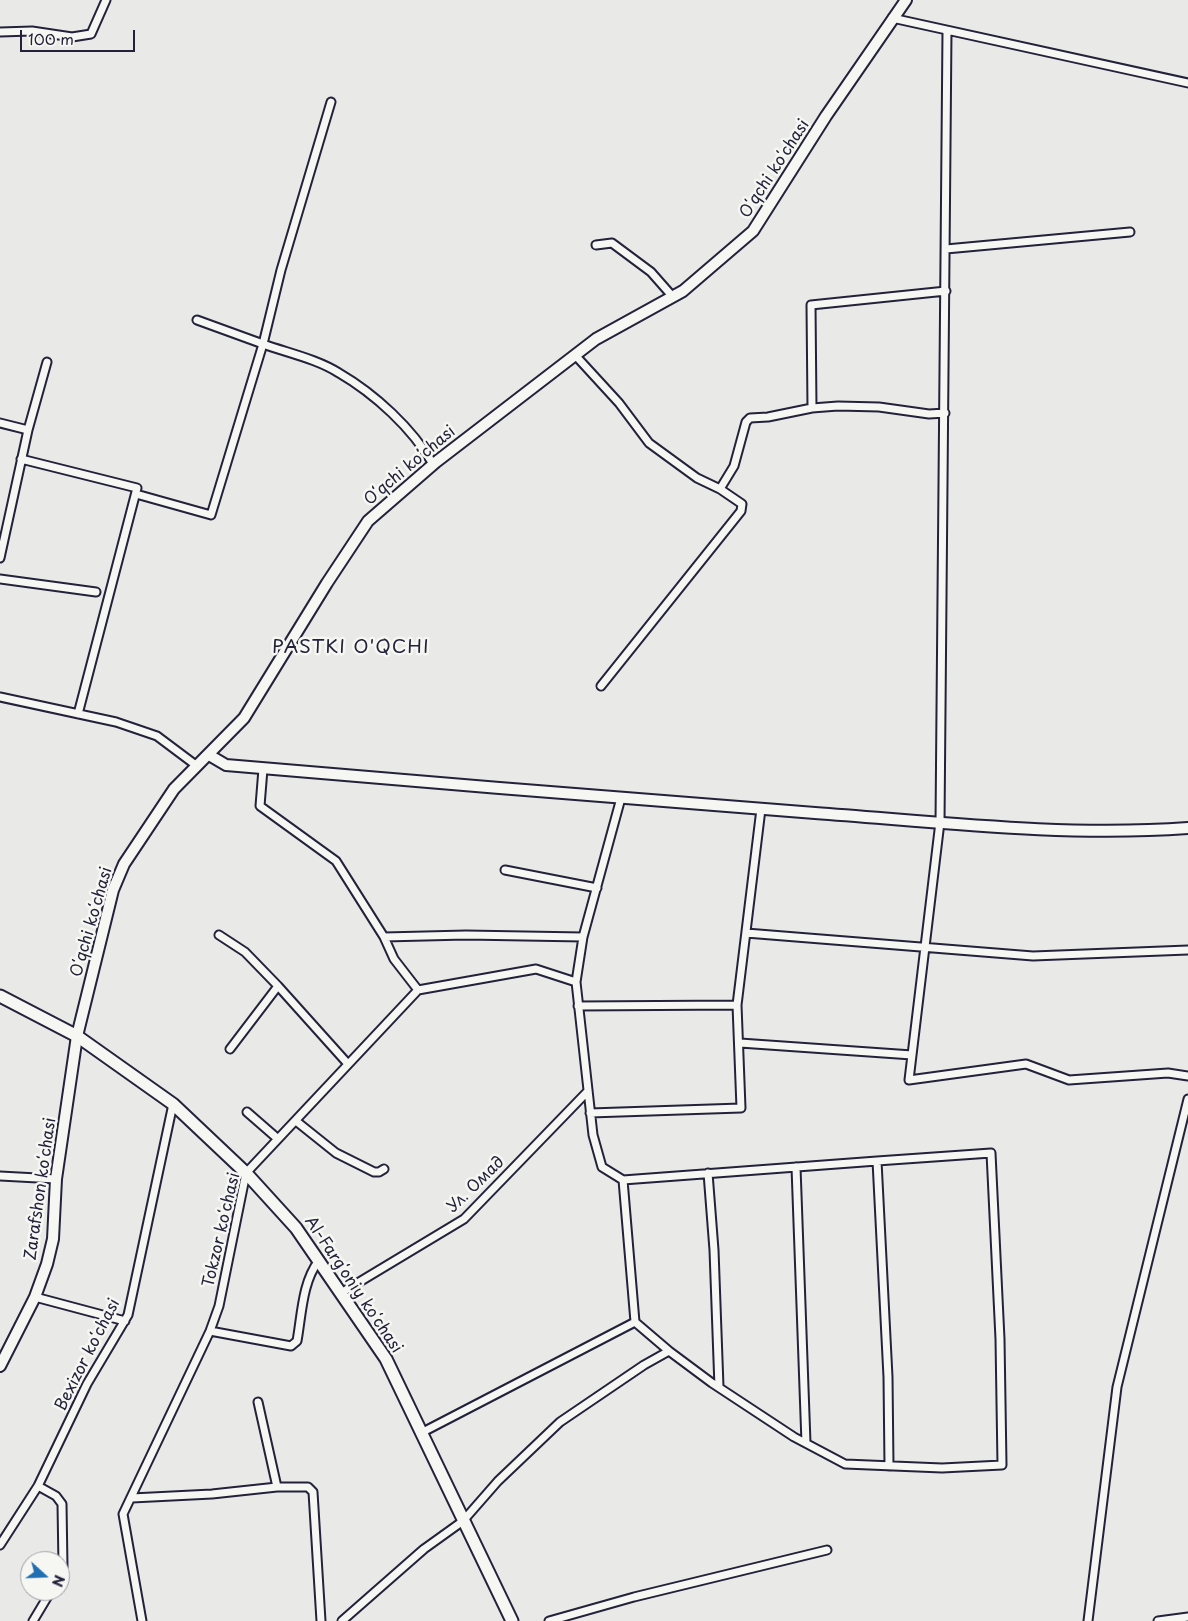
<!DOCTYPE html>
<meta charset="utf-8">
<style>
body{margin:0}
#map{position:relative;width:1188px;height:1621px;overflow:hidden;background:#e9e9e7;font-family:"Playpen Sans",sans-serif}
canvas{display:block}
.north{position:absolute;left:20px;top:1551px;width:50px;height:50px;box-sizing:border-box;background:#f6f6f2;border:1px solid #a1a1a9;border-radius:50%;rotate:110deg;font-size:14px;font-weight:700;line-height:20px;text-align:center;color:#22223b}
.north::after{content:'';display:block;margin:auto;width:18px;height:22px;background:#1f6fb2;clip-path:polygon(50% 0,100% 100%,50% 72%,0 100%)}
.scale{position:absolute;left:20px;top:30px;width:115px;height:22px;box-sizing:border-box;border:2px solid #22223b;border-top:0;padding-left:6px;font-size:15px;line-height:18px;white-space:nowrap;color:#22223b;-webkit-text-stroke:4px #f6f6f2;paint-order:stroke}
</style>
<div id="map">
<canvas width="1188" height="1621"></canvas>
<div class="north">N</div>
<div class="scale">100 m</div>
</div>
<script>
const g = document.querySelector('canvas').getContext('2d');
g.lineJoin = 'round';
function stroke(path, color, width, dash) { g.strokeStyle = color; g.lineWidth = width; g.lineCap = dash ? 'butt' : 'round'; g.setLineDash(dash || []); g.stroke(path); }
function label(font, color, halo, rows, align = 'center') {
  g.font = font + ' "Playpen Sans",sans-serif'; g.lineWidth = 5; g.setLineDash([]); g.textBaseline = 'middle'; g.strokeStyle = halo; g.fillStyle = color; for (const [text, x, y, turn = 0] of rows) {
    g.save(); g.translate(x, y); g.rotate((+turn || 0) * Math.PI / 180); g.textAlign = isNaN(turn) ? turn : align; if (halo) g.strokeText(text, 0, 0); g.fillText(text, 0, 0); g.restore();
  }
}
const street = new Path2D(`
 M892,18L1188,83
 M947,31L940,822L909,1080L1026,1064L1069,1080L1168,1073L1188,1076
 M0,32L32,31L72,37L91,34L106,0
 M596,245L612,243L651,272L673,297
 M946,249L1130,232
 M197,320L263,344L281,270L331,102
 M575,355L619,403L649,443L697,478L720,489L734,466L746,422L750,418L768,417L812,408L838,406L879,407L929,414L945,413
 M812,408L811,305L946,291
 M0,423L28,430
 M21,459L137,488L78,714
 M136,494L211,515L263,344C288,353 317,359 339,373C375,394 412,428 433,464
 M0,558L28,430L47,362
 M0,579L96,592
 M601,686L741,511L742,504L720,489
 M0,697L116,722L157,736L197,766
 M263,769L260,806L336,861L384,937
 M505,870L597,888
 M746,933L1033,956L1188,950
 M219,935L245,952L278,986L230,1049
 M278,986L348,1064
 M418,990L394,959L384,937L466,935L583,937
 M578,1006L737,1005L761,809
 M740,1043L912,1055
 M247,1112L278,1139
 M590,1113L741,1108L737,1005
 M296,1121L336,1153L374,1172H379L384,1169
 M796,1167L806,1443
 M708,1173L714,1250L719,1387
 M0,1176L56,1179
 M623,1180L877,1161
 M341,1293L464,1219L588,1091
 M35,1297L125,1321
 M210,1331L291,1346L297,1341C302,1313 302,1283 319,1260
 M669,1351L712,1383L794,1437L845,1464L942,1468L1002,1465L1000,1339L991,1153L877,1161L888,1377L889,1466
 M258,1402L277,1487
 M421,1433L635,1322
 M38,1486L56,1496L62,1504L63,1567L60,1574
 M132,1498L212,1494L277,1487H308L313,1492L321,1621
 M0,1545L38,1486L87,1384L128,1315L173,1104
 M33,1621L51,1591
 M142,1621L123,1514L210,1331L219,1306L246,1173L418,990L536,969L576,982
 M342,1621L424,1549L463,1521L498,1481L560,1422L644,1365L669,1351L635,1322L623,1180L602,1167L593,1135L576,982L583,937L621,798
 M549,1621L634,1597L827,1550
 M1088,1621L1117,1387L1188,1099
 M1158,1621L1188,1617`);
const secondary = new Path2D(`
 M209,755L226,765C422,782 619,798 815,813C939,822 1064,837 1188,828
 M0,1366L35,1297L47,1264L53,1239L56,1179L77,1036L113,890L124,864L174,789L244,718L327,583L368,521L436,462L596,339L683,291L753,231L826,116L906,0`);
const primary = new Path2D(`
 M0,996L77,1036L173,1104L246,1173L296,1228L386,1359L512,1621`);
stroke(street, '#22223b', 11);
stroke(secondary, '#22223b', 14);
stroke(primary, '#22223b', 15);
stroke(street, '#f6f6f2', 7);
stroke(secondary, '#f6f6f2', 10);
stroke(primary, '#f6f6f2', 11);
label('16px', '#22223b', '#f6f6f2', [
 ["Oʻqchi koʻchasi",775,169,-57],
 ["Oʻqchi koʻchasi",410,466,-40],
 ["Oʻqchi koʻchasi",92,922,-74],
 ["Ул. Омад",476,1185,-44],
 ["Zarafshon koʻchasi",41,1189,-82],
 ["Tokzor koʻchasi",222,1230,-77],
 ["Al-Fargʻoniy koʻchasi",353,1285,56],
 ["Bexizor koʻchasi",88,1355,-63]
]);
g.letterSpacing = '1px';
label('19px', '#22223b', '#f6f6f2', [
 ["PASTKI O'QCHI",351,648]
]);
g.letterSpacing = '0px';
</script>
